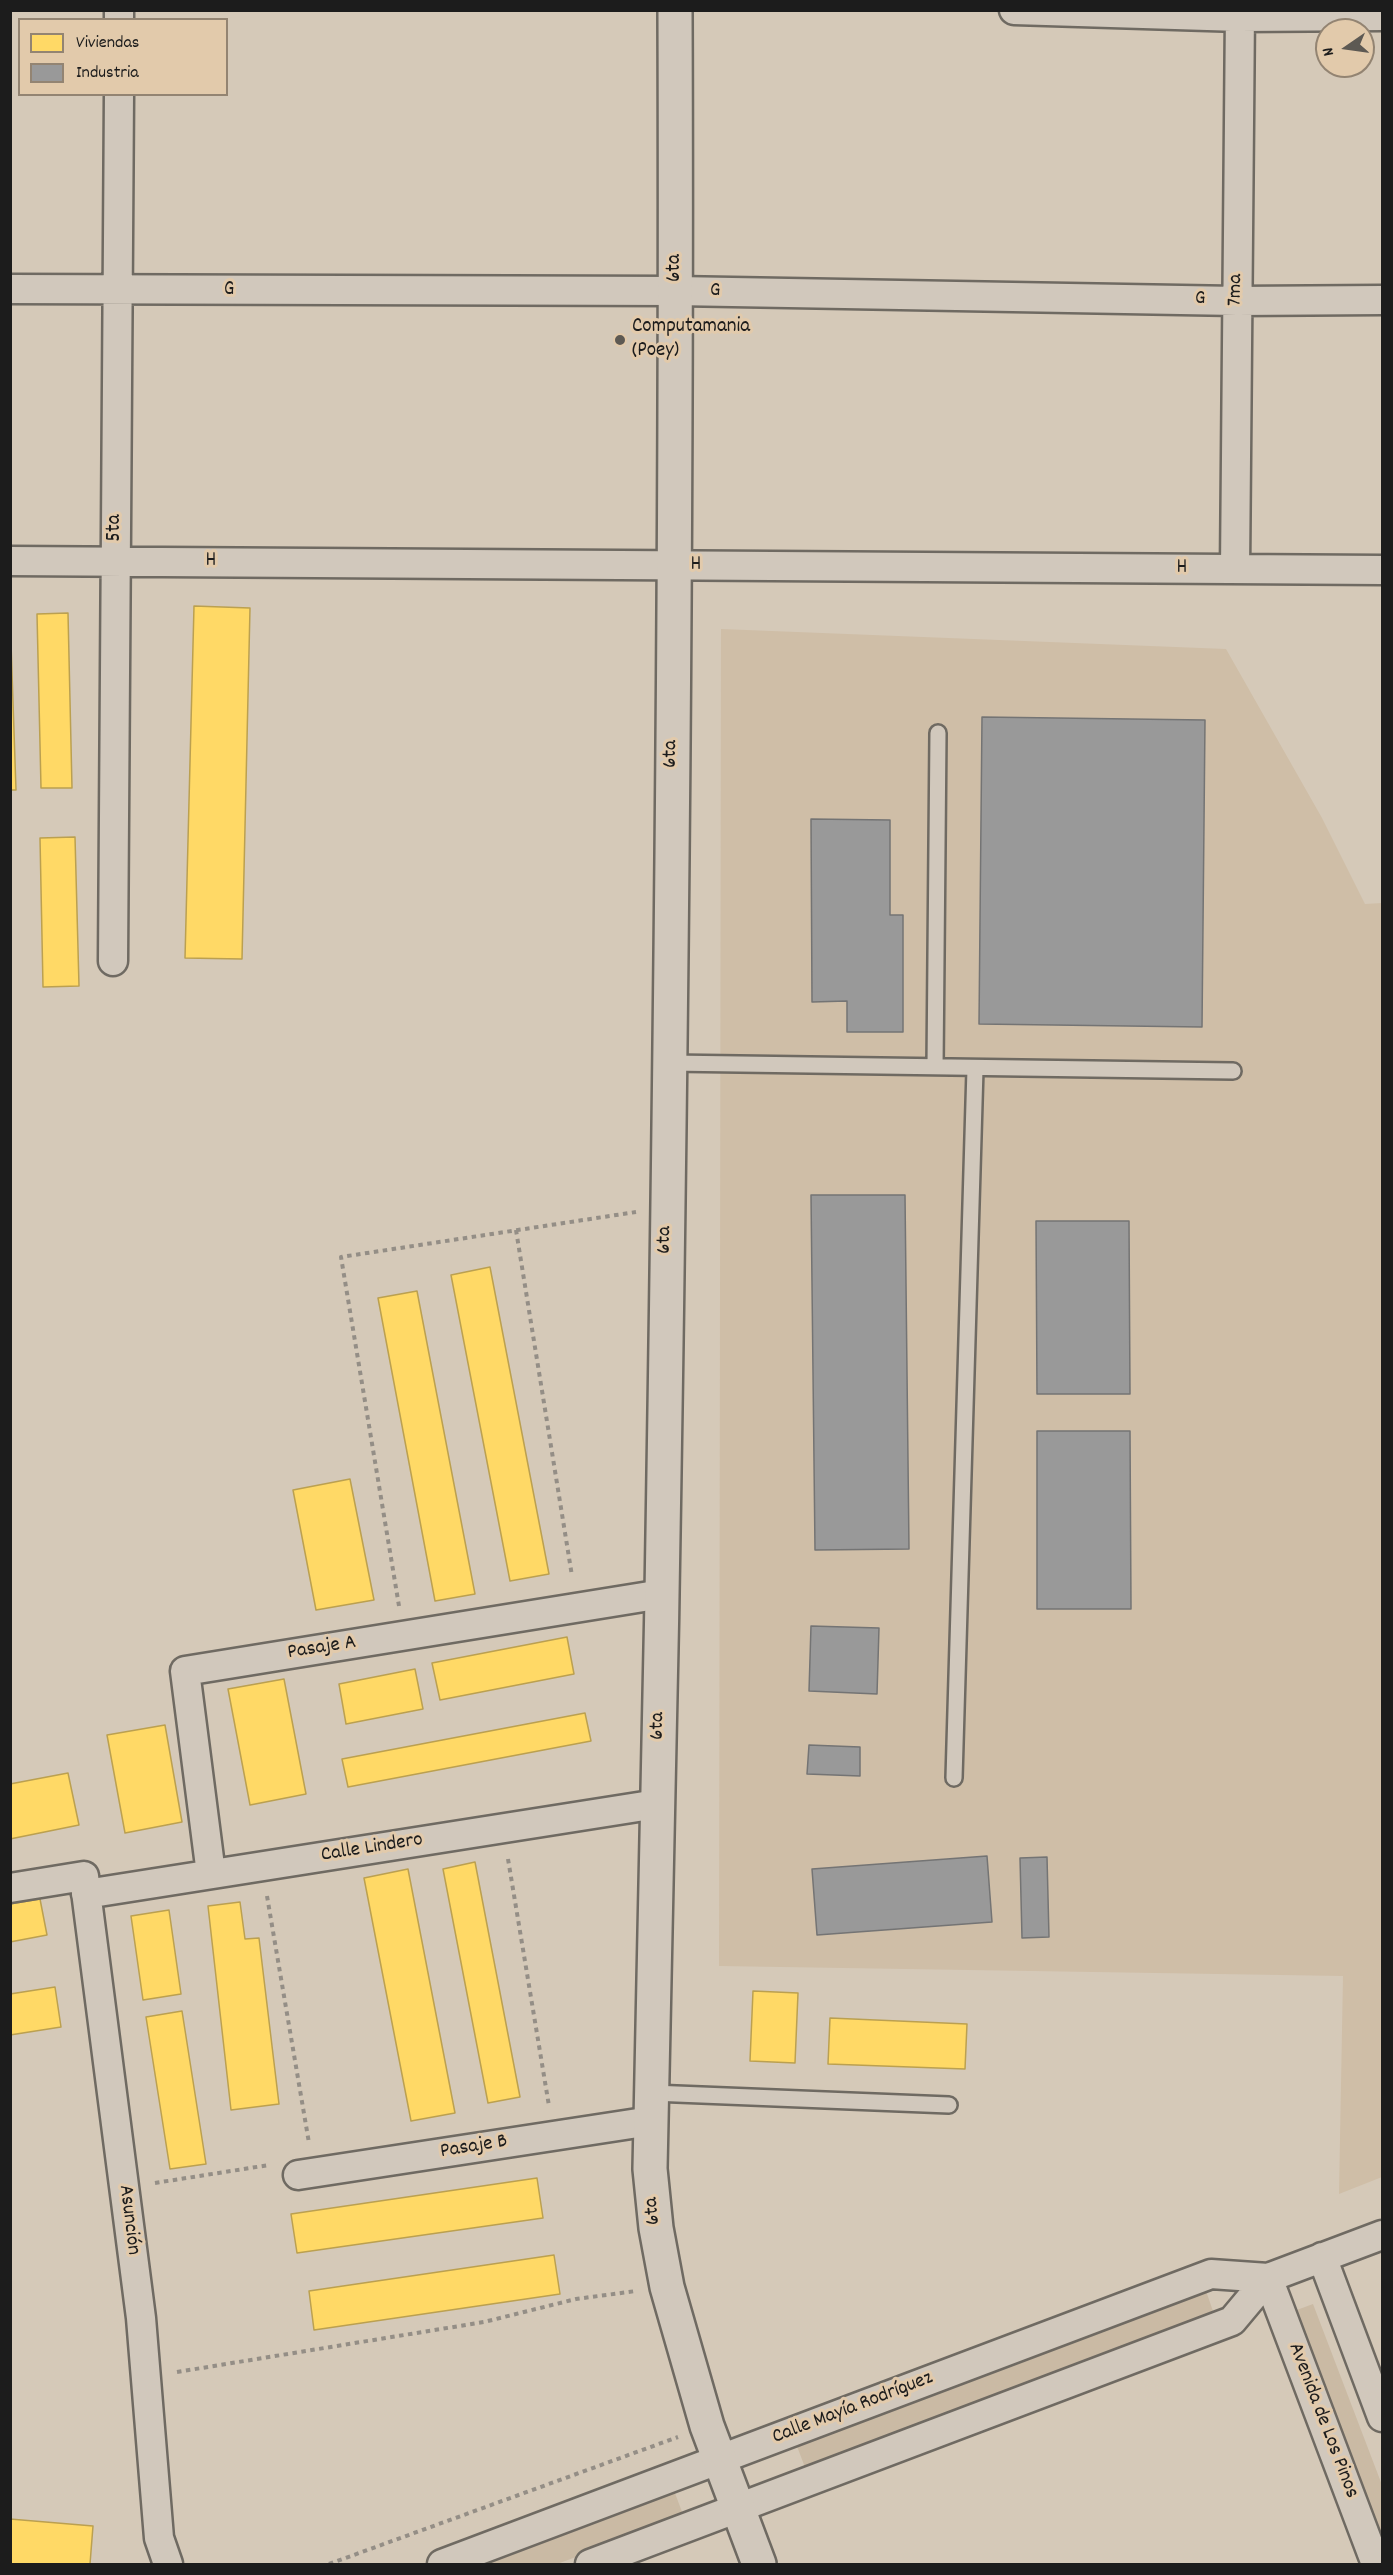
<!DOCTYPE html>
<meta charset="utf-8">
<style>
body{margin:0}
#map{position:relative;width:1393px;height:2575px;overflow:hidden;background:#d5c9b8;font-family:Dekko,sans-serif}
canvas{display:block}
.frame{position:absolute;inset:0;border:12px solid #1c1c1c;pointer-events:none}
.legend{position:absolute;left:18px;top:18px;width:210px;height:78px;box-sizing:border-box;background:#e2caab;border:2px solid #938472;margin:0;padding:8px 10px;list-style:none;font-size:18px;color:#1c1c1c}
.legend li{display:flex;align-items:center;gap:12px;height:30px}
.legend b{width:30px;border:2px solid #938472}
.north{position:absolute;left:1315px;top:18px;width:60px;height:60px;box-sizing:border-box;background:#e2caab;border:2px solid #938472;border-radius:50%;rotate:257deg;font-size:16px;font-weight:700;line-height:24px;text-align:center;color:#1c1c1c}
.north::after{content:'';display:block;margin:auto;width:21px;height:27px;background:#5d5953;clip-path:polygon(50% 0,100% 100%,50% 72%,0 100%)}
</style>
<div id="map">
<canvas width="1393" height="2575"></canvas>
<div class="frame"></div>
<ul class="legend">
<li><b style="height:16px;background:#ffd966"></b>Viviendas</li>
<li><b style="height:16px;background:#999"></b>Industria</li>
</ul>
<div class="north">N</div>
</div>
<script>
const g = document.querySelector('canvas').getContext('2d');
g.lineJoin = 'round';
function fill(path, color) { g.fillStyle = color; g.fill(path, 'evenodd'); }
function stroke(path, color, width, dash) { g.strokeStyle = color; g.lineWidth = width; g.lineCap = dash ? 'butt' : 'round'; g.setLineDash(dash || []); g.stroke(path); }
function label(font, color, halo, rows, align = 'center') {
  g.font = font + ' Dekko,sans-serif'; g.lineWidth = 6; g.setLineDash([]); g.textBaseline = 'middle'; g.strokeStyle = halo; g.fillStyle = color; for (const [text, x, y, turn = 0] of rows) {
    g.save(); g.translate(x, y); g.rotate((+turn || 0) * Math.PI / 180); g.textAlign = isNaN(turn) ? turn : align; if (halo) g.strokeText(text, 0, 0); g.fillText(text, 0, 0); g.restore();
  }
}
fill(new Path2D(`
 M721,629L1226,649L1322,818L1365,904L1382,903V2177L1339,2194L1343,1976L719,1966Z`), '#cfbea7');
fill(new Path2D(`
 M1205,2288L1215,2317L806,2470L795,2441Z
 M1313,2304L1382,2485V2541L1294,2311Z
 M673,2488L684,2517L557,2564H469Z`), '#cabaa4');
const homes = new Path2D(`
 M194,606L250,608L242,959L185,958Z
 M68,613L72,788H41L37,614Z
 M10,614L16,790H10Z
 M75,837L79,986L43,987L40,838Z
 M490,1267L549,1574L510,1581L451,1275Z
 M417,1291L475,1594L435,1601L378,1298Z
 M350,1479L374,1600L316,1610L293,1490Z
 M567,1637L574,1674L440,1700L432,1663Z
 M415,1669L423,1709L346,1724L339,1684Z
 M284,1679L306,1794L250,1805L228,1689Z
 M585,1713L591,1741L348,1787L342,1759Z
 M165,1725L182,1822L125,1833L107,1735Z
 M68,1773L79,1825L10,1839V1784Z
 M475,1862L520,2097L488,2103L443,1869Z
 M408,1869L455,2113L411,2121L364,1878Z
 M40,1899L47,1935L10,1942V1904Z
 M240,1902L245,1939L259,1938L279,2104L231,2110L208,1906Z
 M169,1910L181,1994L143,2000L131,1916Z
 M55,1987L61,2027L10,2035V1994Z
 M753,1991L798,1993L795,2063L750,2061Z
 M182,2011L206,2164L170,2169L146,2017Z
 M830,2018L967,2024L965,2069L828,2064Z
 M537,2178L543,2218L297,2253L291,2214Z
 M554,2255L560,2294L314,2330L309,2291Z
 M10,2519L93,2526L90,2564H10Z`);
fill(homes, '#ffd966');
stroke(homes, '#bba050', 1.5);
const industry = new Path2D(`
 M982,717L1205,720L1202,1027L979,1024Z
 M811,819L890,820V915H903V1032H847V1001L812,1002Z
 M811,1195H905L909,1549L815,1550Z
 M1036,1221H1129L1130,1394H1037Z
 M1037,1431H1130L1131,1609H1037Z
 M811,1626L879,1628L877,1694L809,1691Z
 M809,1745L860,1747V1776L807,1774Z
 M987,1856L992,1922L817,1935L812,1869Z
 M1047,1857L1049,1937L1022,1938L1020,1858Z`);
fill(industry, '#999');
stroke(industry, '#747474', 1.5);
const lane = new Path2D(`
 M669,1063L1233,1071
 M935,1067L938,733
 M954,1778L975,1069
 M652,2093L949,2105`);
const street = new Path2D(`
 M1014,10L1240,17L1382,16
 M119,20V10
 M10,289L676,291L1237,301L1382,300
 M10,561L1382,570
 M1235,569L1240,10
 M113,961L119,94
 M211,1874L185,1671L662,1594
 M10,1888L84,1876L141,2318L159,2538L168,2564
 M86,1894L657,1804
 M298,2175L651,2121
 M1322,2257L1382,2417
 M1268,2278L1376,2564
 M442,2564L1211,2274L1268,2278L1382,2235
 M590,2564L1232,2321L1268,2278`);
const secondary = new Path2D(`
 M675,10C677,538 671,1067 662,1594C659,1786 653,1978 650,2169L656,2228L667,2287L707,2426L759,2564`);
stroke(lane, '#6f6a62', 20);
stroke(street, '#6f6a62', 33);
stroke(secondary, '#6f6a62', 38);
stroke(new Path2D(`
 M516,1230L572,1576
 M399,1606L341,1257L636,1212
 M508,1859L549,2106
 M267,1896L309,2143
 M155,2183L269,2165
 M177,2372L484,2322L576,2299L636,2291
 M329,2564L678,2437`), '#948e86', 4, [4.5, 4.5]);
stroke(lane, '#d1c8bc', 15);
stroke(street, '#d1c8bc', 28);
stroke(secondary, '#d1c8bc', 33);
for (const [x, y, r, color] of [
 [620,340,6,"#5d5953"]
]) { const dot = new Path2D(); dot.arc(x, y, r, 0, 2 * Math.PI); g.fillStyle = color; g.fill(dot); stroke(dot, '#e2caab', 2); }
label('21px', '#1c1c1c', '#e2caab', [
 ["6ta",676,268,-90],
 ["7ma",1237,290,-89],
 ["G",229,291],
 ["G",715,292,1],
 ["G",1200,300,1],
 ["5ta",116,528,-90],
 ["H",211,562],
 ["H",696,566],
 ["H",1182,569],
 ["6ta",672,754,-89],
 ["6ta",666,1240,-89],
 ["Pasaje A",322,1649,-9],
 ["6ta",659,1726,-89],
 ["Calle Lindero",372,1849,-9],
 ["Pasaje B",474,2148,-9],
 ["6ta",654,2211,-96],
 ["Asunción",128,2220,83],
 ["Calle Mayía Rodríguez",853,2409,-21],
 ["Avenida de Los Pinos",1322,2421,69]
]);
label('21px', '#1c1c1c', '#e2caab', [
 ["Computamania",632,328],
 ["(Poey)",632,352]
], 'left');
</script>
